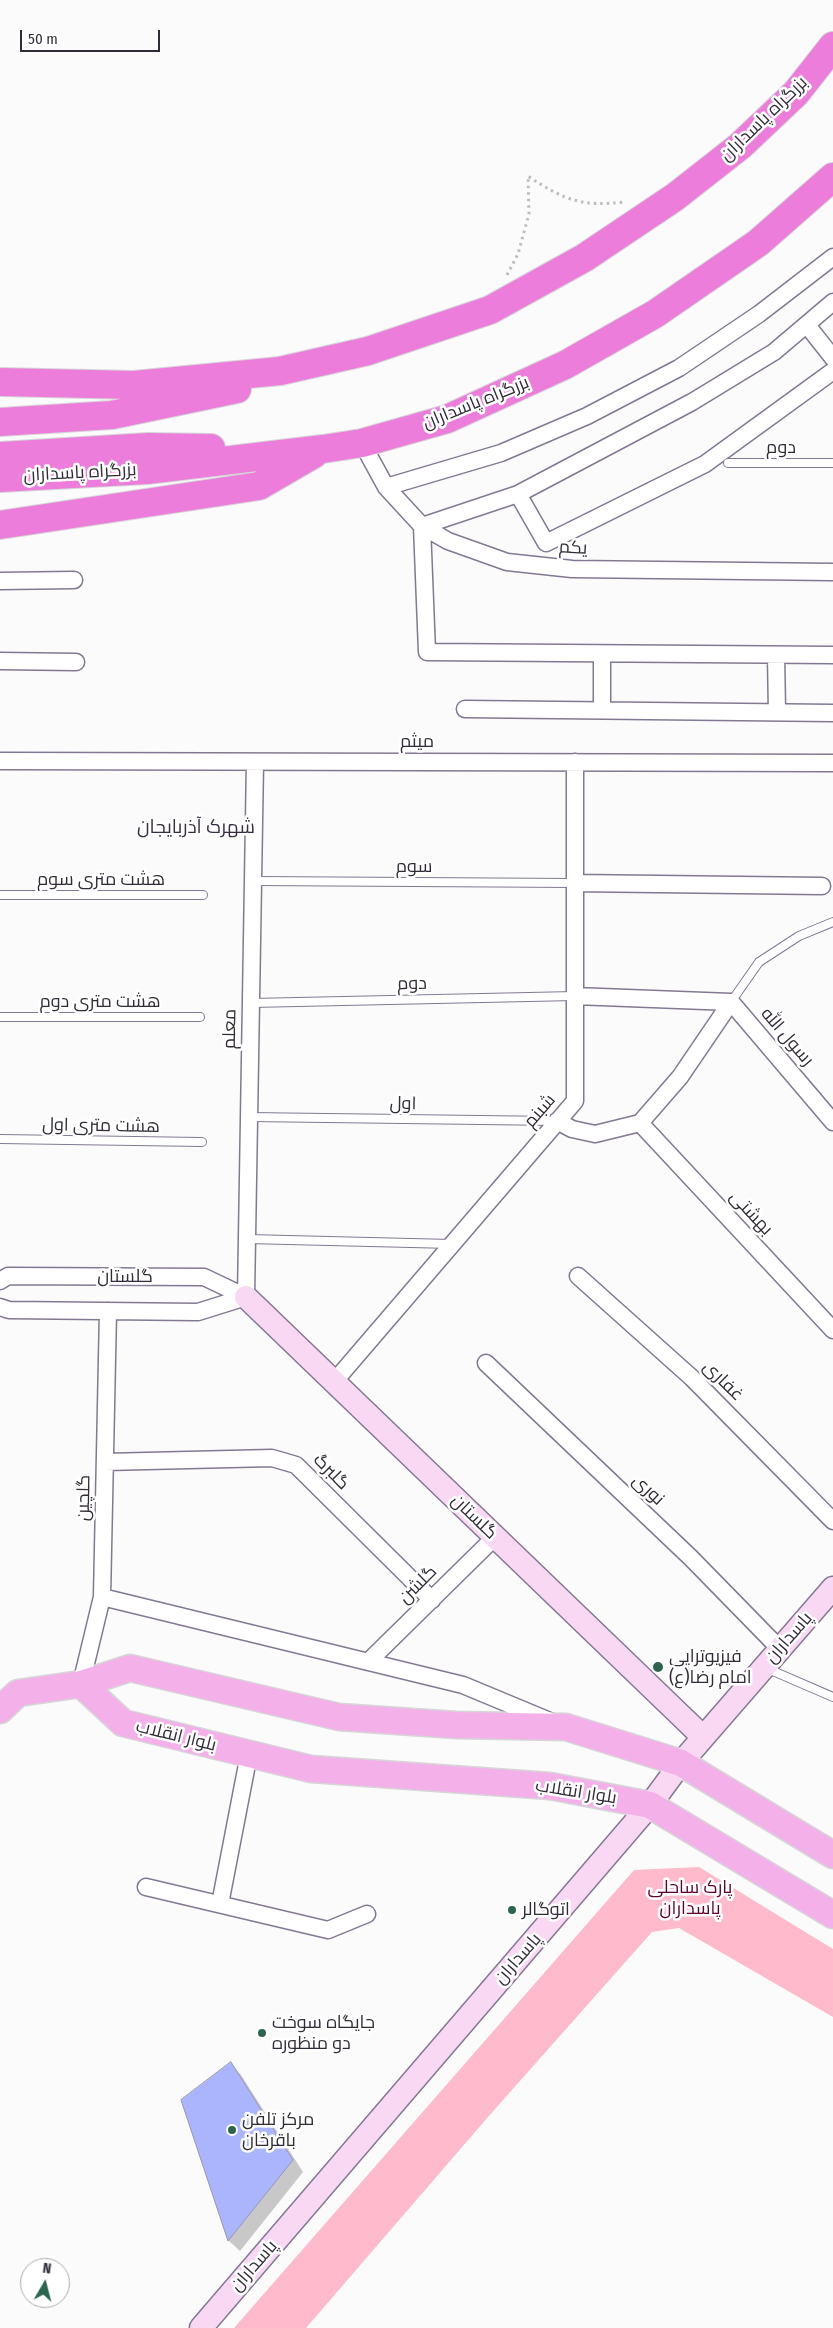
<!DOCTYPE html>
<meta charset="utf-8">
<style>
body{margin:0}
#map{position:relative;width:833px;height:2328px;overflow:hidden;background:#fbfbfb;font-family:"Fira Sans Condensed",sans-serif}
canvas{display:block}
.north{position:absolute;left:20px;top:2258px;width:50px;height:50px;box-sizing:border-box;background:#fff;border:1px solid #acaaaf;border-radius:50%;rotate:8deg;font-size:14px;font-weight:700;line-height:20px;text-align:center;color:#302b36}
.north::after{content:'';display:block;margin:auto;width:18px;height:22px;background:#2c654e;clip-path:polygon(50% 0,100% 100%,50% 72%,0 100%)}
.scale{position:absolute;left:20px;top:30px;width:140px;height:22px;box-sizing:border-box;border:2px solid #302b36;border-top:0;padding-left:6px;font-size:15px;line-height:18px;white-space:nowrap;color:#302b36;-webkit-text-stroke:4px #fff;paint-order:stroke}
</style>
<div id="map">
<canvas width="833" height="2328"></canvas>
<div class="north">N</div>
<div class="scale">50 m</div>
</div>
<script>
const g = document.querySelector('canvas').getContext('2d');
g.lineJoin = 'round';
function fill(path, color) { g.fillStyle = color; g.fill(path, 'evenodd'); }
function stroke(path, color, width, dash) { g.strokeStyle = color; g.lineWidth = width; g.lineCap = dash ? 'butt' : 'round'; g.setLineDash(dash || []); g.stroke(path); }
function label(font, color, halo, rows, align = 'center') {
  g.font = font + ' "Fira Sans Condensed",Cairo,sans-serif'; g.lineWidth = 5; g.setLineDash([]); g.textBaseline = 'middle'; g.strokeStyle = halo; g.fillStyle = color; for (const [text, x, y, turn = 0] of rows) {
    g.save(); g.translate(x, y); g.rotate((+turn || 0) * Math.PI / 180); g.textAlign = isNaN(turn) ? turn : align; if (halo) g.strokeText(text, 0, 0); g.fillText(text, 0, 0); g.restore();
  }
}
fill(new Path2D(`
 M699,1867L833,1949V2017L679,1928L652,1932L488,2117L306,2328H234L634,1870Z`), '#ffbacc');
fill(new Path2D(`
 M231,2064L241,2075L303,2172L240,2251L229,2241L182,2101Z`), '#0003');
const building = new Path2D(`
 M231,2062L293,2160L228,2241L181,2100Z`);
fill(building, '#aab5fd');
stroke(building, '#9398b4', 1);
const lane = new Path2D(`
 M728,463H833
 M253,881L574,883
 M0,895H203
 M731,1002L759,962L799,936L833,922
 M251,1003L575,996
 M0,1017H200
 M249,1117L557,1121
 M0,1139L202,1142
 M247,1239L452,1244
 M766,1668L833,1697`);
const street = new Path2D(`
 M833,302L774,352L692,402L518,494L422,526L427,652L833,655
 M807,325L833,358
 M362,443L386,487L422,526L448,541L507,562L572,569L833,572
 M386,487L501,453L587,416L679,368L759,314L833,257
 M518,494L546,543L705,464L833,371
 M0,581L74,580
 M776,655L777,712
 M0,661L76,662
 M465,709L833,713
 M602,710V654
 M0,761L833,763
 M574,883L822,886
 M575,996L731,1002
 M731,1002L833,1122
 M557,1121L572,1129L595,1134L640,1123L680,1077L731,1002
 M640,1123L833,1330
 M578,1276L692,1378L833,1521
 M0,1281L8,1276L204,1277L246,1297
 M246,1297L255,762
 M0,1307L9,1310L198,1312L246,1297
 M486,1363L691,1558L780,1649
 M334,1382L575,1101V762
 M105,1462L272,1458L296,1465L432,1600
 M102,1597L463,1685L552,1722
 M368,1662L495,1537
 M81,1684L102,1597L108,1311
 M146,1887L328,1930L367,1914
 M220,1904L249,1754`);
const secondary = new Path2D(`
 M246,1297L703,1737
 M201,2328L650,1805L681,1763L833,1588`);
const primary = new Path2D(`
 M81,1684L123,1723L311,1769L550,1786L650,1805L833,1915
 M0,1710L18,1693L81,1684L130,1668L339,1717L456,1725L566,1727L681,1763L833,1855`);
const highway = new Path2D(`
 M0,382L134,385L280,371L368,351L490,310L584,258L675,197L740,146L796,93L833,46
 M0,422L112,415L237,389
 M0,456L148,447L211,448
 M0,478L147,470L323,449L362,443L447,419L565,365L655,314L758,243L833,177
 M0,525L259,486L314,454`);
stroke(lane, '#837892', 10);
stroke(street, '#837892', 19);
stroke(secondary, '#837892', 25);
stroke(primary, '#d6d5d7', 29);
stroke(highway, '#d6d5d7', 30);
stroke(new Path2D(`
 M507,275L518,254L529,214L528,176C564,200 581,207 625,202`), '#bebcbf', 3, [2.5, 4]);
stroke(lane, '#fff', 8);
stroke(street, '#fff', 16);
stroke(secondary, '#f9d8f4', 22);
stroke(primary, '#f4b1e9', 26);
stroke(highway, '#ec7dda', 28);
for (const [x, y, r, color] of [
 [658,1667,6,"#2c654e"],
 [512,1910,5,"#2c654e"],
 [262,2033,5,"#2c654e"],
 [232,2130,5,"#2c654e"]
]) { const dot = new Path2D(); dot.arc(x, y, r, 0, 2 * Math.PI); g.fillStyle = color; g.fill(dot); stroke(dot, '#fff', 2); }
label('18px', '#302b36', '#fff', [
 ["بزرگراه پاسداران",764,119,-44],
 ["بزرگراه پاسداران",476,403,-22],
 ["دوم",781,448],
 ["بزرگراه پاسداران",80,473,-3],
 ["یکم",573,548,3],
 ["میثم",417,742],
 ["سوم",414,867],
 ["هشت متری سوم",101,880],
 ["دوم",412,984,-1],
 ["هشت متری دوم",100,1002],
 ["معلم",230,1029,-89],
 ["رسول الله",787,1037,49],
 ["اول",403,1104,1],
 ["شبنم",540,1111,-49],
 ["هشت متری اول",101,1126,1],
 ["بهشتی",751,1213,47],
 ["گلستان",125,1277],
 ["غفاری",723,1381,45],
 ["گلبرگ",331,1472,45],
 ["نوری",648,1490,43],
 ["گلچین",84,1498,-89],
 ["گلستان",474,1517,44],
 ["گلشن",418,1585,-45],
 ["پاسداران",789,1638,-49],
 ["بلوار انقلاب",176,1736,14],
 ["بلوار انقلاب",576,1792,9],
 ["پاسداران",518,1959,-49],
 ["پاسداران",254,2266,-49]
]);
label('18px', '#302b36', '#fff', [
 ["فیزیوتراپی",669,1657],
 ["امام رضا(ع)",669,1678],
 ["اتوگالر",522,1910],
 ["جایگاه سوخت",272,2023],
 ["دو منظوره",272,2044],
 ["مرکز تلفن",242,2120],
 ["باقرخان",242,2141]
], 'left');
label('18px', '#5d002b', '#fff', [
 ["پارک ساحلی",690,1888],
 ["پاسداران",690,1909]
]);
label('19px', '#372d43', '#fff', [
 ["شهرک آذربایجان",196,828]
]);
</script>
